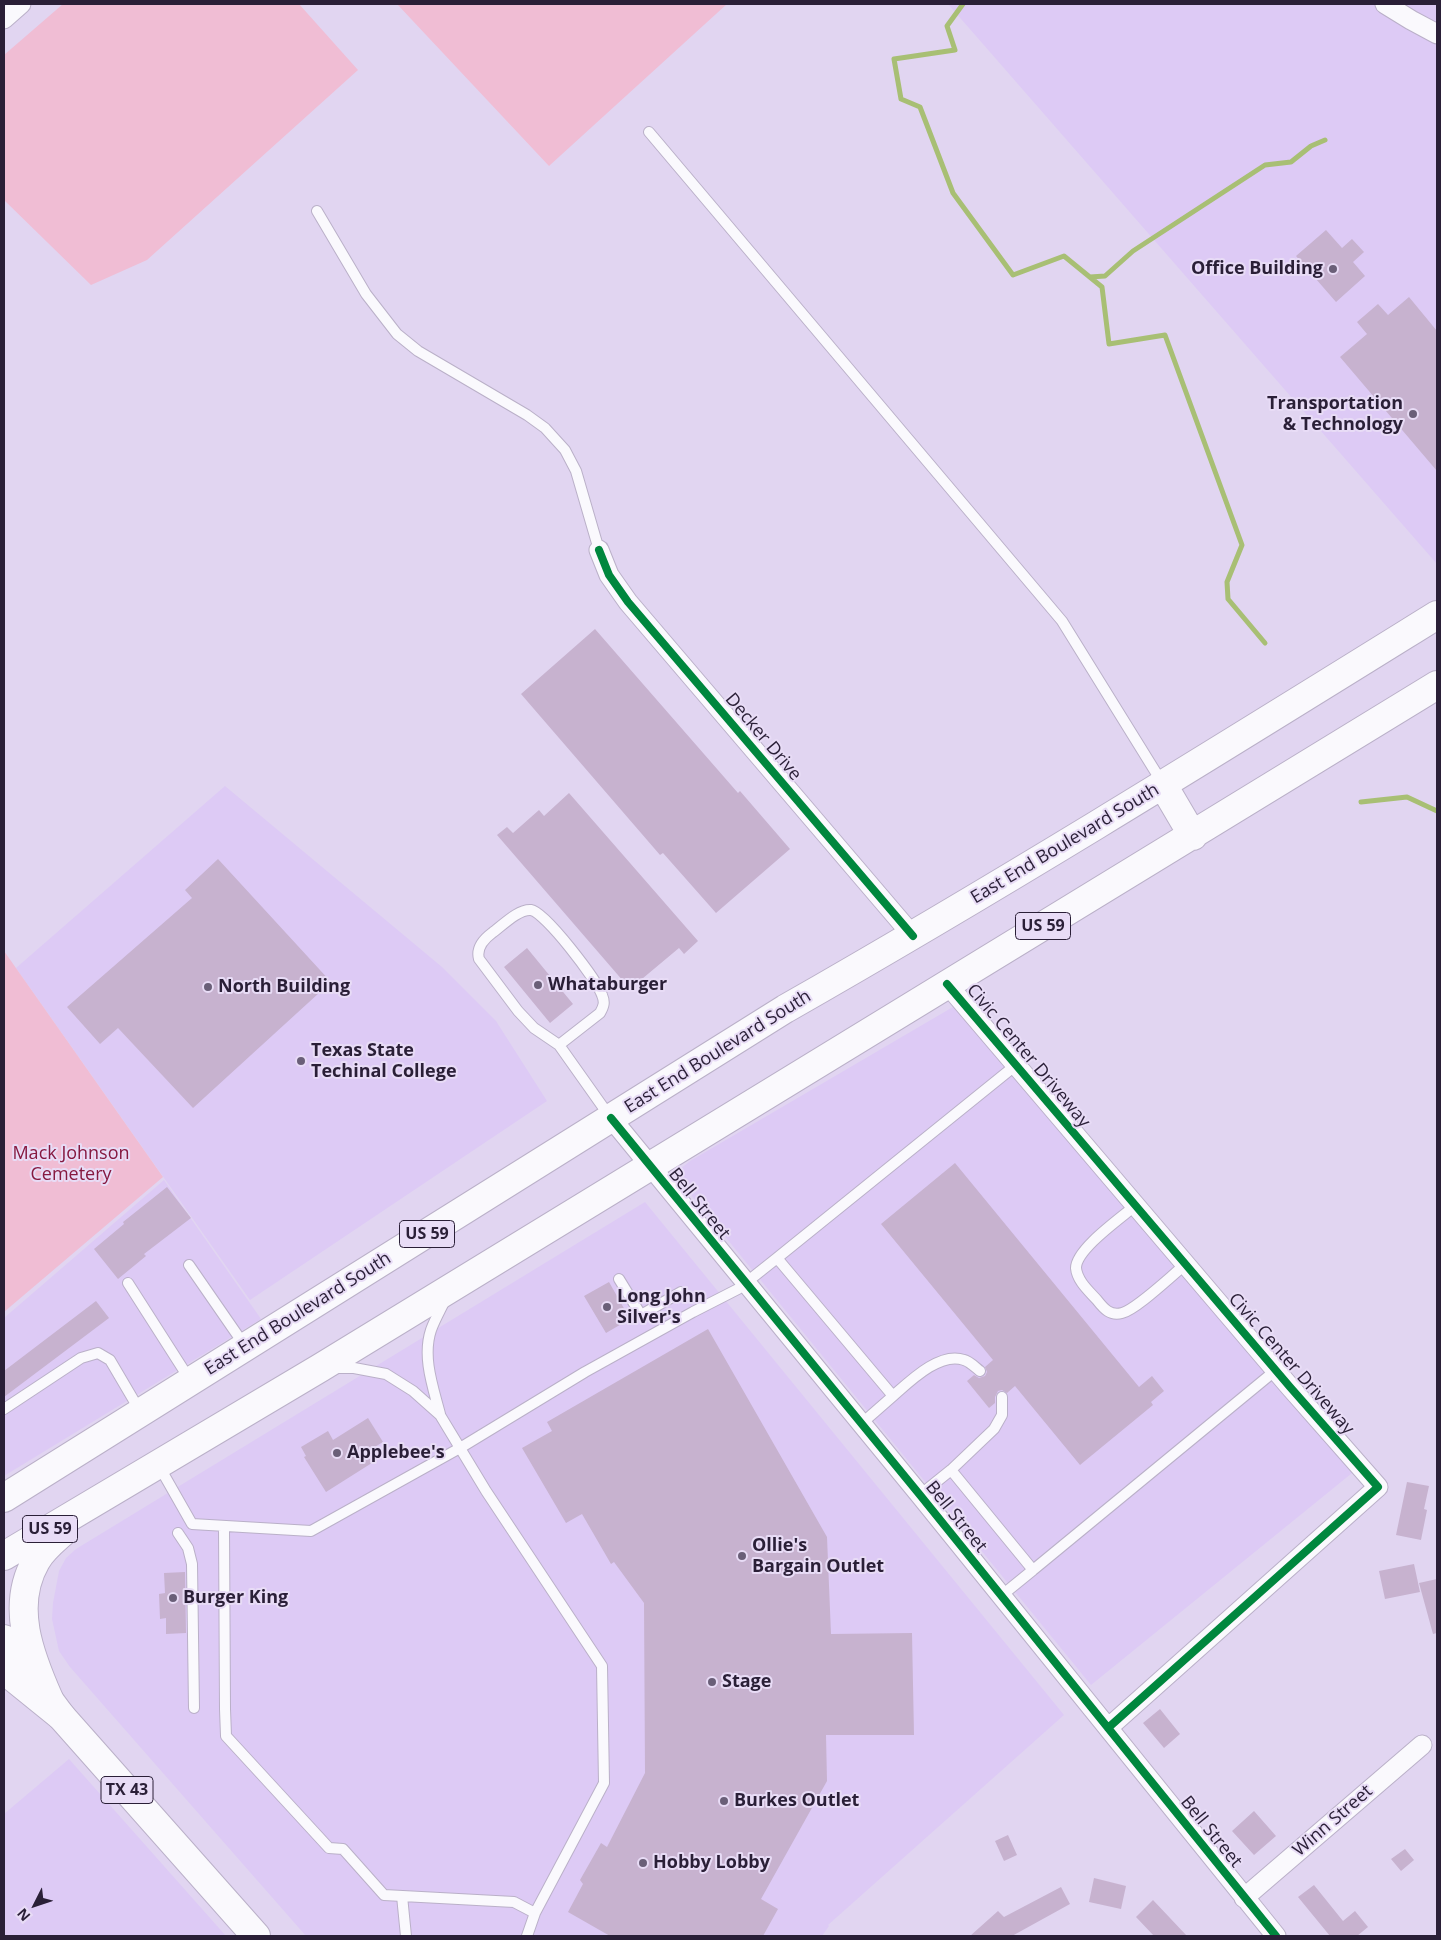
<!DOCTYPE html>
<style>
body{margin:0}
#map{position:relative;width:1441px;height:1940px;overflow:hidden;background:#e1d5f1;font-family:"Open Sans",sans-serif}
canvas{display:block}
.frame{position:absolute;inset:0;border:5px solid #2a1f37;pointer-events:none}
.north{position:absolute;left:10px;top:1880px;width:50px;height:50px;-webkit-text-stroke:4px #e8dcf6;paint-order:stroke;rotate:229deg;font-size:14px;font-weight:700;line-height:20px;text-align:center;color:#2a1f37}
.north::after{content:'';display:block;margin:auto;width:18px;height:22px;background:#2a1f37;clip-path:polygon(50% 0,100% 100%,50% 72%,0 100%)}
</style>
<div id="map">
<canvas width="1441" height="1940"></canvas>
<div class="frame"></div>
<div class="north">N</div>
</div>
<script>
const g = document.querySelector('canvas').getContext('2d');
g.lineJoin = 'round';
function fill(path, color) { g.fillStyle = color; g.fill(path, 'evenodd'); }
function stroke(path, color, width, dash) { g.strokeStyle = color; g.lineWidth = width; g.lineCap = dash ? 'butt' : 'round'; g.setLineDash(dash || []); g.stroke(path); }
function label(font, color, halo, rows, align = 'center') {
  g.font = font + ' "Open Sans",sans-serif'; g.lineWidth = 4; g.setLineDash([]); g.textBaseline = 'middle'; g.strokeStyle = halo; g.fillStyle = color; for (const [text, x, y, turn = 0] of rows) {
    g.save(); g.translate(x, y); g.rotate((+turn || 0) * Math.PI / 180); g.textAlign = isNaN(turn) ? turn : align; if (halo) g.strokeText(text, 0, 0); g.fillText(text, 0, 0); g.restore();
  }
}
fill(new Path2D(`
 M948,4H1437V564Z
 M225,786L442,967L496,1021L547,1101L250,1300L16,968Z
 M970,997L1357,1469L1091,1685L674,1174L690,1161Z
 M164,1180L261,1319L4,1476V1318Z
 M645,1202L1064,1715L828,1925L829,1926L822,1936H306L70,1667L59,1651L52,1619L53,1603L59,1571L66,1558L76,1549Z
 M69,1759L226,1936H4V1814Z`), '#ddcaf5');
fill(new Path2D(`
 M63,4H299L358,70L147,260L91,285L4,200V55Z
 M397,4H727L549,166Z
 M4,951L163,1177L4,1312Z`), '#f0bdd4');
stroke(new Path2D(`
 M963,4L947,26L955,50L894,59L901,99L920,107L953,193L1013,275L1064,256L1102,287L1109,344L1165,335L1242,545L1227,582L1228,599L1265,643
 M1090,277L1105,276L1133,251L1265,165L1291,162L1311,146L1325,140
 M1361,802L1407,797L1437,811`), '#a8bf74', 5);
fill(new Path2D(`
 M1326,230L1342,248L1352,239L1364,252L1353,262L1365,276L1336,302L1296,256Z
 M1409,297L1437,331V471L1340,357L1367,334L1357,322L1378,304L1388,315Z
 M595,629L738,793L740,791L790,849L716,913L663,853L660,855L521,694Z
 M569,793L698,941L684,954L679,948L630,989L497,835L507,827L513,833L539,810L544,816Z
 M218,859L331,982L193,1108L118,1028L100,1044L67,1007L192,898L185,890Z
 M527,948L573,1004L550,1023L504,967Z
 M955,1163L1139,1387L1152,1376L1164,1391L1151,1402L1153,1405L1080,1465L1015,1386L1007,1393L1002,1390L998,1391L995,1397V1403L989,1408L967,1381L974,1375L979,1378L985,1376L987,1372L985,1367L993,1360L881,1224Z
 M167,1187L191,1218L144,1254L146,1256L118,1279L94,1249L124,1224L123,1222Z
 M609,1282L630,1319L606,1333L584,1296Z
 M96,1301L109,1318L4,1397V1371Z
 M708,1329L827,1537L831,1634L912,1633L914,1735H826L827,1781L761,1899L778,1909L763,1936H610L568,1912L583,1884L580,1880L601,1843L607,1847L645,1773L644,1603L614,1562L611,1564L582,1514L566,1523L522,1448L552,1431L547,1422Z
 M368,1418L383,1442L368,1451L375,1461L326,1492L304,1457L306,1456L301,1447L328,1431L333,1440Z
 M1407,1482L1429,1486L1424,1509L1427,1510L1421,1540L1396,1535Z
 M1414,1564L1420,1592L1385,1599L1379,1571Z
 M185,1572L186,1633L166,1634V1618L160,1619L159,1594L165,1593L164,1573Z
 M1437,1579V1633L1433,1634L1419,1583Z
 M1160,1709L1180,1734L1164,1748L1143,1723Z
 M1254,1811L1276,1836L1254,1855L1232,1831Z
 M1008,1835L1017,1855L1004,1861L995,1841Z
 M1405,1849L1414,1860L1401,1871L1391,1859Z
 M1094,1878L1126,1886L1121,1909L1089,1902Z
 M1314,1885L1343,1921L1355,1911L1368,1927L1357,1936H1330L1298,1897Z
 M1061,1887L1070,1904L1012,1936H970L998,1911L1004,1917Z
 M1153,1900L1187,1936H1154L1136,1917Z`), '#c7b2cf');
const service = new Path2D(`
 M649,132L1062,621L1163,784
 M317,211L366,294L397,334L418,351L527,415L545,428L565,450L576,471L599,550
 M559,1045L600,1013C604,1006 605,1002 602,995C597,980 545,912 531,910C518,909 502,926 492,933C484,939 476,948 479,959L518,1011L534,1028L559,1045L610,1117
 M1136,1205C1121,1218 1076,1249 1076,1268C1077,1281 1090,1292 1097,1300C1104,1309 1110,1316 1122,1313C1137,1309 1172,1275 1186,1264
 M777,1258L1016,1065
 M189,1265L245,1346
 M619,1279L641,1315L681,1292
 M128,1283L190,1380
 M334,1368H354L386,1374L413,1391L440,1415L486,1491L602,1666L604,1783L535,1913L527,1936
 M893,1396C909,1382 940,1351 964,1360C969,1361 975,1367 980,1371
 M4,1409L81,1358L98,1353L110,1360L140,1411
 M440,1414C433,1387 422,1357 431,1330C435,1319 441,1309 446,1298
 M159,1466L192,1524L311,1531L460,1448L585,1372L693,1312L738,1289L777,1258L893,1396L861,1424
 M951,1470L994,1429L1002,1415V1397
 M920,1495L951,1470L1033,1570L1001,1596
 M224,1527L225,1709L226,1736L329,1848L343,1849L384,1895L514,1902L535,1913
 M178,1533L188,1548L192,1564L194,1708
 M1033,1570L1276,1370
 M402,1896L406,1936`);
const minor = new Path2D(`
 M1385,4L1411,20L1437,34
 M4,19L21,4
 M599,550L609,575L628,602L913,936
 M947,984L1290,1387L1378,1487L1108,1728
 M611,1118L920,1495L1276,1936
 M1244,1898L1422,1745`);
const primary = new Path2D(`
 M4,1639L61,1716L256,1936`);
const trunk = new Path2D(`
 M1163,785L1193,836
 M4,1498L785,1009C1006,883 1221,749 1437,615
 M4,1556L320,1368L1437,685
 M4,1670L61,1716
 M49,1699C30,1656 10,1606 36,1561C42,1550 53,1541 62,1533`);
stroke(service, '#bab0c8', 12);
stroke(minor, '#bab0c8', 21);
stroke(primary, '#bab0c8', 30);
stroke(trunk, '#bab0c8', 30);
stroke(service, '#faf9fd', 10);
stroke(minor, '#faf9fd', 19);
stroke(primary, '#faf9fd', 28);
stroke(trunk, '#faf9fd', 28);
stroke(new Path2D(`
 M599,550L609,575L628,602L913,936
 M947,984L1290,1387L1378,1487L1108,1728
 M611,1118L920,1495L1276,1936`), '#00873e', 8);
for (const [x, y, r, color] of [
 [1333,269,5,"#6a5f78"],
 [1413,414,5,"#6a5f78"],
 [538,985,5,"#6a5f78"],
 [208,987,5,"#6a5f78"],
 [301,1061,5,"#6a5f78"],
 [607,1307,5,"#6a5f78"],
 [337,1453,5,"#6a5f78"],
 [742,1556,5,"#6a5f78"],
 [173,1598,5,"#6a5f78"],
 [712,1682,5,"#6a5f78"],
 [724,1801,5,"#6a5f78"],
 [643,1863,5,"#6a5f78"]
]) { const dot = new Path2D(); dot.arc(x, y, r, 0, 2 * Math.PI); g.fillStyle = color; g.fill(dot); stroke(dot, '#e8dcf6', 2); }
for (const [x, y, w] of [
 [1043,926,55],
 [427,1234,55],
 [50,1529,55],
 [127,1790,52]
]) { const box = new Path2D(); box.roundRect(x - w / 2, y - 13.5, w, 27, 4); g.fillStyle = '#e8dcf6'; g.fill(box); stroke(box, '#2a1f37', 1); }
label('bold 16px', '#2a1f37', null, [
 ["US 59",1043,926],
 ["US 59",427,1234],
 ["US 59",50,1529],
 ["TX 43",127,1790]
]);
label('bold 18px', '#2a1f37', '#e8dcf6', [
 ["Office Building",1323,269,"right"],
 ["Transportation",1403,404,"right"],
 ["& Technology",1403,425,"right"],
 ["Whataburger",548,985],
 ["North Building",218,987],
 ["Texas State",311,1051],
 ["Techinal College",311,1072],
 ["Long John",617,1297],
 ["Silver's",617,1318],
 ["Applebee's",347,1453],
 ["Ollie's",752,1546],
 ["Bargain Outlet",752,1567],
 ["Burger King",183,1598],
 ["Stage",722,1682],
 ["Burkes Outlet",734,1801],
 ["Hobby Lobby",653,1863]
], 'left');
label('18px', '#2a1f37', '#e8dcf6', [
 ["Decker Drive",763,737,50],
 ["East End Boulevard South",1065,844,-31],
 ["East End Boulevard South",718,1052,-32],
 ["Civic Center Driveway",1028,1056,50],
 ["Bell Street",699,1204,51],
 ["East End Boulevard South",298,1314,-32],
 ["Civic Center Driveway",1291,1364,49],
 ["Bell Street",956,1517,51],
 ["Winn Street",1333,1821,-41],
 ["Bell Street",1211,1832,51]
]);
label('18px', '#861940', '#e8dcf6', [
 ["Mack Johnson",71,1154],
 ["Cemetery",71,1175]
]);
</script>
